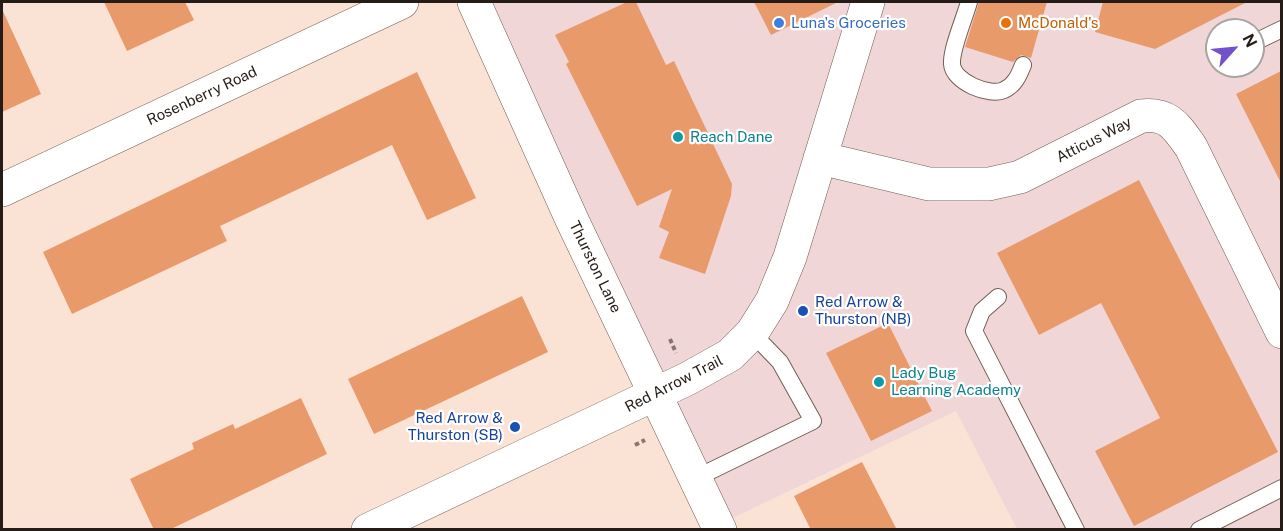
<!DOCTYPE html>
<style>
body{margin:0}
#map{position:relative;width:1283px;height:531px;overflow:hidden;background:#fae2d5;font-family:"Public Sans",sans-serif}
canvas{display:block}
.frame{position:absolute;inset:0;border:3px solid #251c17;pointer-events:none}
.north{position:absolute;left:1205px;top:18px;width:60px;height:60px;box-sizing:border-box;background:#fff;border:2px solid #a8a4a2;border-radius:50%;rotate:63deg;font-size:16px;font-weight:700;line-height:24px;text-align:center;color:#251c17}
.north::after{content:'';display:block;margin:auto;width:21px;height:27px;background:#7351cb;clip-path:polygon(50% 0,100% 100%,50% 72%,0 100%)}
</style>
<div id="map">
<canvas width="1283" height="531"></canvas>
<div class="frame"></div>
<div class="north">N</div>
</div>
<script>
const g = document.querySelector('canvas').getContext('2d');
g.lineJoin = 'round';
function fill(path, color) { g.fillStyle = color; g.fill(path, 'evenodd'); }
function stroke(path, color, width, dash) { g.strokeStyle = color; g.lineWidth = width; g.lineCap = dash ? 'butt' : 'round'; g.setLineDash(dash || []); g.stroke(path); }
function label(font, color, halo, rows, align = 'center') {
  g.font = font + ' "Public Sans",sans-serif'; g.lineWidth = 4.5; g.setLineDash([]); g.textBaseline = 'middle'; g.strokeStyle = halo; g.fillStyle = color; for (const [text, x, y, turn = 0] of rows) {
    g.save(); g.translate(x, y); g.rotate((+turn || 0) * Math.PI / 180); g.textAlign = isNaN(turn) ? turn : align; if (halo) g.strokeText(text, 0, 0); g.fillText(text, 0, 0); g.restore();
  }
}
fill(new Path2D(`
 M474,2H1281V529H1017L956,411L718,525ZM1217,30H1253V66H1217Z`), '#f1d6d8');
fill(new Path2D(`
 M104,2H185L194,20L127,51Z
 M627,2H636L666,65L674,61L732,184L731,196L705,274L659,258L669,232L659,227L672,189L637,206L566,64L569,62L555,35Z
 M754,2H838L771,35Z
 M979,2H1047L1031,58L1021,55L1013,62L965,47Z
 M1103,2H1247L1155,49L1095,32Z
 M2,9L41,94L2,112Z
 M1281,71V183L1236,94Z
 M417,72L476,198L427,220L392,145L220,226L227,241L72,314L43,252Z
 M1139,180L1278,452L1134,526L1095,451L1160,418L1101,303L1039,335L997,253Z
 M522,296L548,352L374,434L348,379Z
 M888,323L932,411L871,441L826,353Z
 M301,398L327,454L169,530H154L130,479L194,449L192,443L233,424L235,429Z
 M862,462L897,530H811L794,496Z`), '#e99a6a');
const lane = new Path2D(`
 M969,2C965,17 951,49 952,64C953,82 990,97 1004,90C1015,85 1019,75 1023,65
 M1253,43L1282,29
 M998,297L982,311L974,331L1076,530
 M696,478L813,421L780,362L752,333
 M1199,530L1282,488`);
const street = new Path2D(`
 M474,2L572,220L720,530
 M820,158L929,184H989L1020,177L1141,116C1169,113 1176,126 1191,147L1282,332
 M2,190L402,2
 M368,530L687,379L730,355L752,333L772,301L790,257L868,2`);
stroke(lane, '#725e52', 18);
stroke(street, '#725e52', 34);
stroke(new Path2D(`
 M670,339L676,353
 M635,445L645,440`), '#86766d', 4, [4.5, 3]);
stroke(lane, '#fff', 16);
stroke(street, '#fff', 33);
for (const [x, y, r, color] of [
 [779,23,6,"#3f7fe0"],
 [1006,23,6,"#e8710a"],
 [678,137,6,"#0f9aa8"],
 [803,311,6,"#1a4fb4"],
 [879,382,6,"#0f9aa8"],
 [515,427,6,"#1a4fb4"]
]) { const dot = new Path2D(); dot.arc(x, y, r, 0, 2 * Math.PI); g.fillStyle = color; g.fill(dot); stroke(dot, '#fff', 2); }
label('15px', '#366cbe', '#fff', [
 ["Luna's Groceries",791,23]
], 'left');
label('15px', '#c56008', '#fff', [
 ["McDonald's",1018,23]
], 'left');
label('15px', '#251c17', '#fff', [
 ["Rosenberry Road",202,96,-25],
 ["Atticus Way",1094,140,-27],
 ["Thurston Lane",595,267,64],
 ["Red Arrow Trail",674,384,-27]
]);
label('15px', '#0d838f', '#fff', [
 ["Reach Dane",690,137],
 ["Lady Bug",891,373],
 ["Learning Academy",891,390]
], 'left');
label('15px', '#164399', '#fff', [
 ["Red Arrow &",815,302],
 ["Thurston (NB)",815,319],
 ["Red Arrow &",503,418,"right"],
 ["Thurston (SB)",503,435,"right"]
], 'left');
</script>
